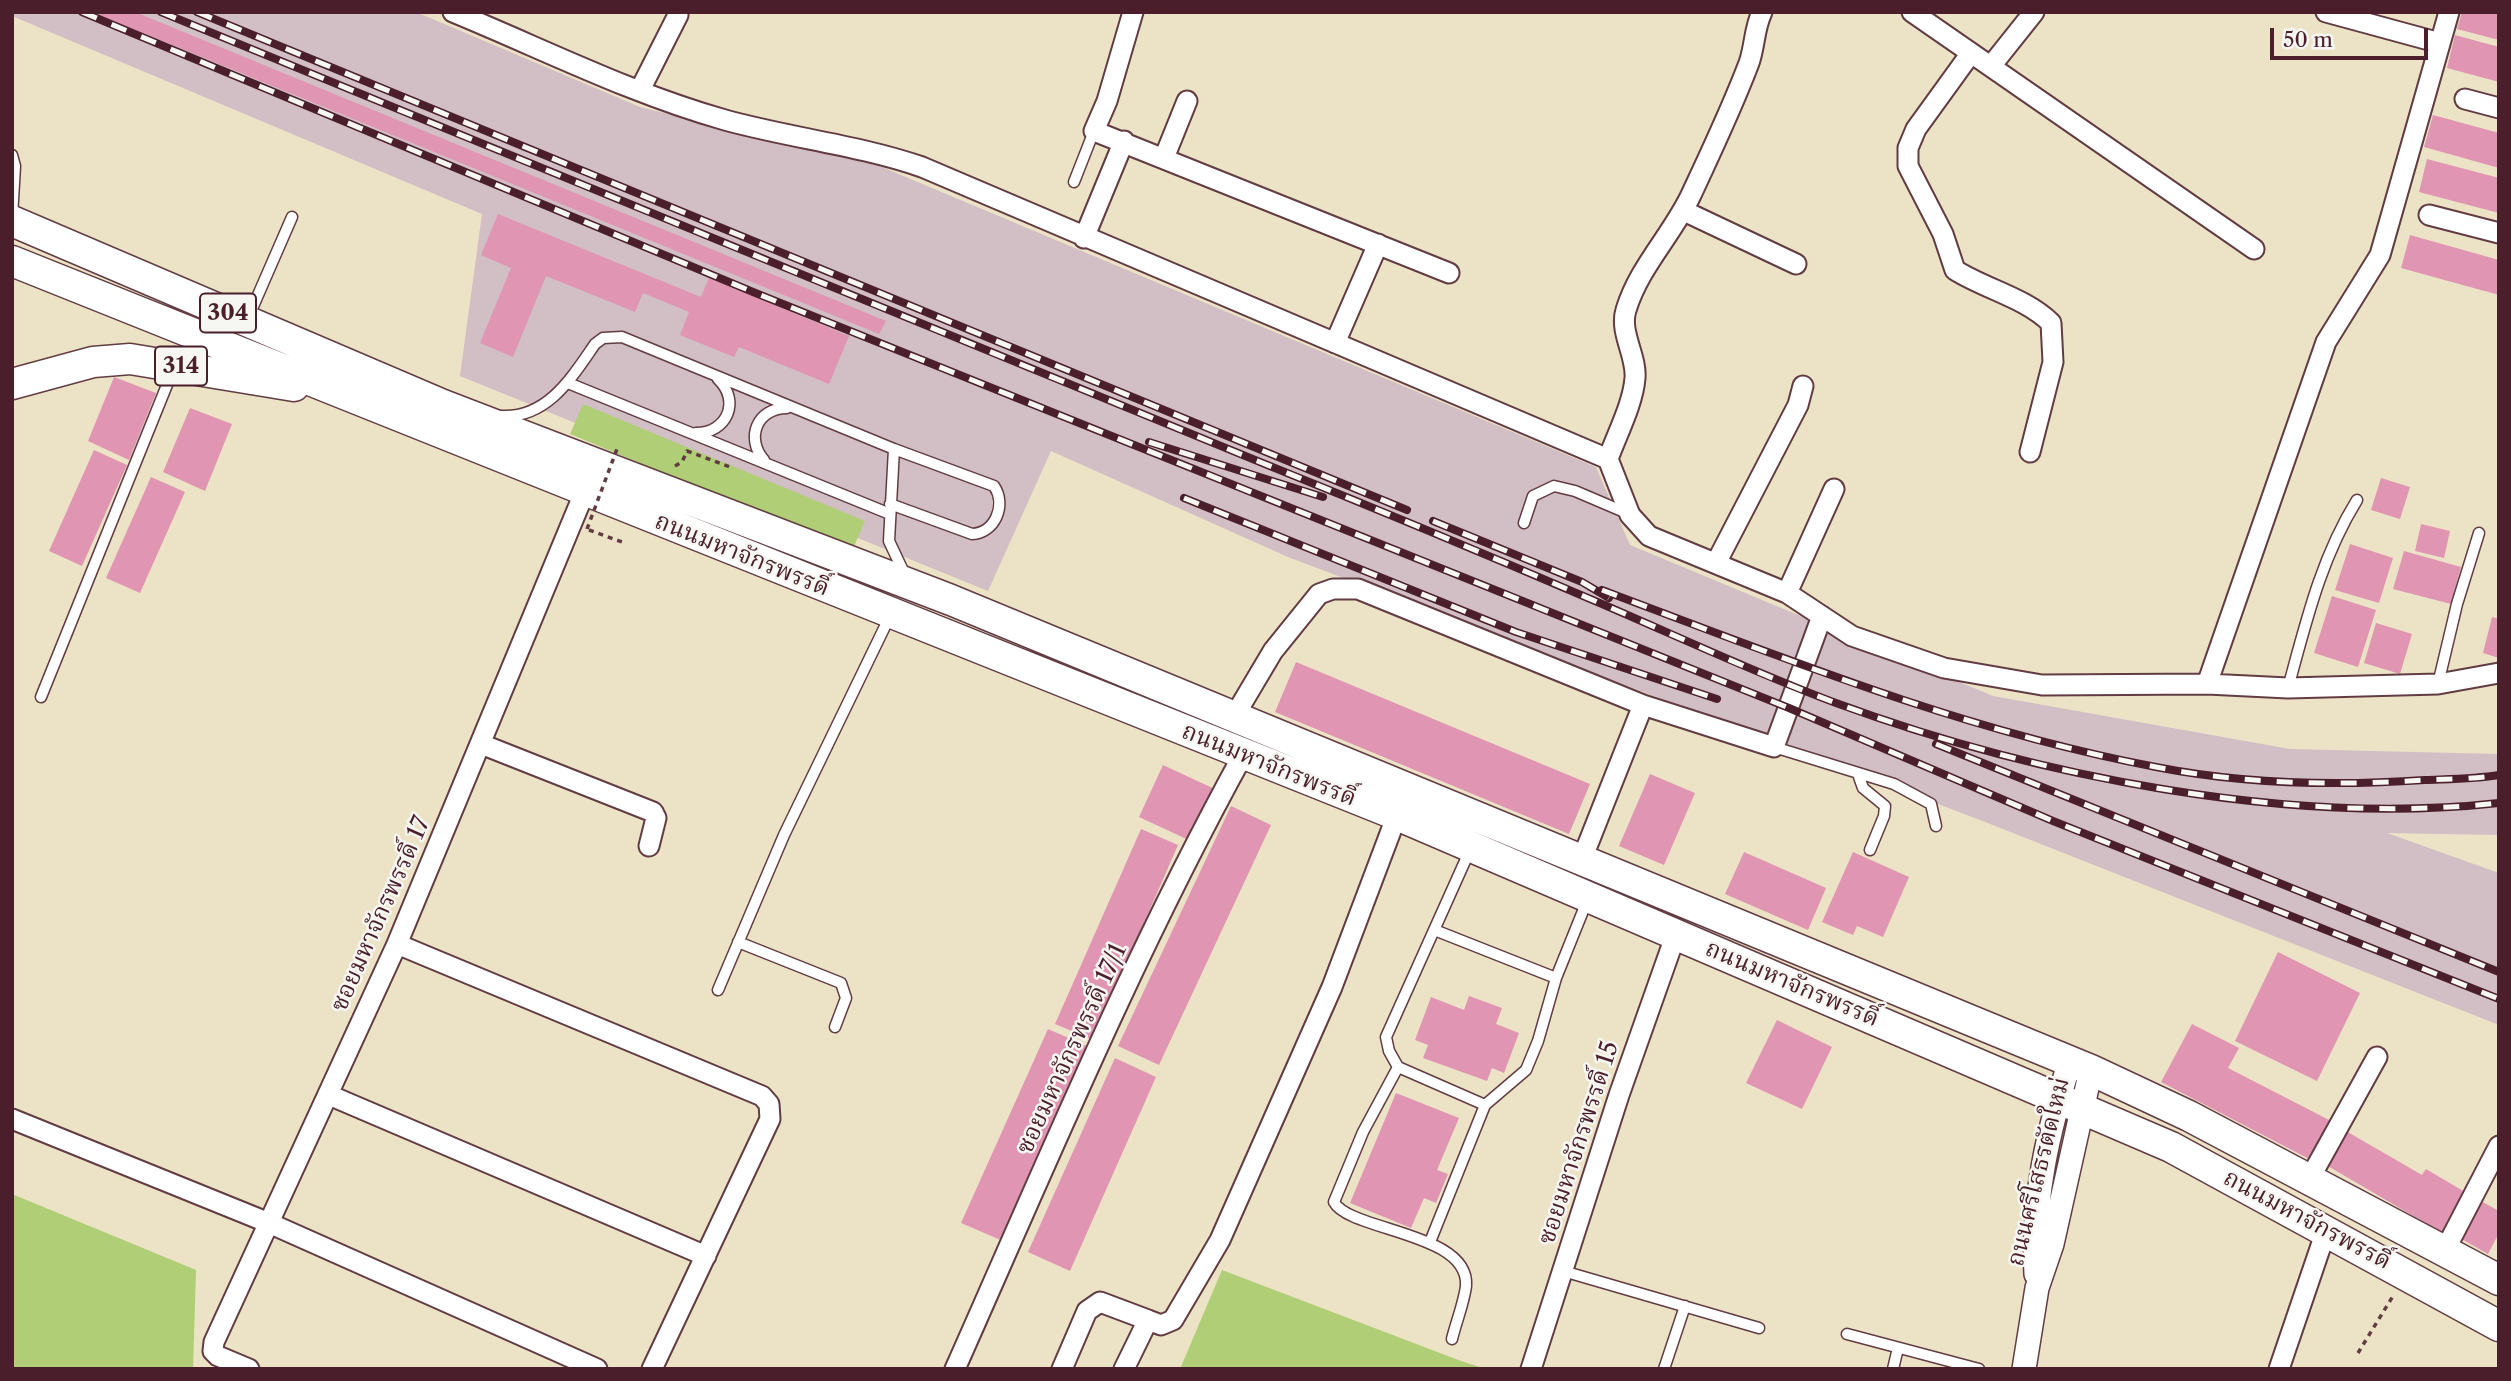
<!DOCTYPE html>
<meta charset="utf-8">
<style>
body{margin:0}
#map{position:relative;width:2511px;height:1381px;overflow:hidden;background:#ece3c6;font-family:"Libre Caslon Text",serif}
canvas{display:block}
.frame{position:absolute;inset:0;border:14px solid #4a1f2b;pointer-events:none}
.scale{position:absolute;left:2270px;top:28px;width:158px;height:32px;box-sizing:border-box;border:4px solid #4a1f2b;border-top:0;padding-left:9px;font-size:21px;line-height:24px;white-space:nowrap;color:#4a1f2b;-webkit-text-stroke:5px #f6f6f2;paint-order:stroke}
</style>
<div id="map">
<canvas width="2511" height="1381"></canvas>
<div class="frame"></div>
<div class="scale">50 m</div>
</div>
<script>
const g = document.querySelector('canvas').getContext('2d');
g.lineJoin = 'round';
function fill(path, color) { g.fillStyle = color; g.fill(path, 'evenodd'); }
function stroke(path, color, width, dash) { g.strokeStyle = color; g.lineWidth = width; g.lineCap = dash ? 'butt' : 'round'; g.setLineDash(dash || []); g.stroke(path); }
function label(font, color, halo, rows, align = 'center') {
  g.font = font + ' "Libre Caslon Text","Noto Serif Thai",serif'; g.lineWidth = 5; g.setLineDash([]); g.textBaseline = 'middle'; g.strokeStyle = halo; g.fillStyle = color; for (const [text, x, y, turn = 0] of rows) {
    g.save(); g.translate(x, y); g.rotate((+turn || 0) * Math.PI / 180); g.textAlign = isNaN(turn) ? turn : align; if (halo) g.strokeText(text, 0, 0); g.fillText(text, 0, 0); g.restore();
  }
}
fill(new Path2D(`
 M12,12H416L640,107L882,167L1596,467L1630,545L1993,696L2290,749L2499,754V835L2387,833L2499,873V1025L1980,820L1288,557L1051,451L988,591L460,376L482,214L12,16Z`), '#d2bec5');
fill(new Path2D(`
 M583,404L865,521L852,551L570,434Z
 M12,1194L196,1270L193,1369H12Z
 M1222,1270L1461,1361L1486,1369H1180Z`), '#b0ce75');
fill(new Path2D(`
 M92,12H135L886,321L879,334Z
 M2462,12H2499V40L2457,29Z
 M2455,35L2499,47V82L2447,68Z
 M2433,115L2499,133V168L2424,147Z
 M2427,159L2499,178V213L2419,192Z
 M498,214L701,297L709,278L849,336L829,384L739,347L734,357L680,335L689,312L643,293L635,312L546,276L513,357L480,343L511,268L481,255Z
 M2410,235L2499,260V295L2401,268Z
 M114,377L156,393L129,460L88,441Z
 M190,408L232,424L205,491L163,472Z
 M94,450L127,465L82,566L49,551Z
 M151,477L185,492L140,593L106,578Z
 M2381,478L2410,487L2400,519L2371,510Z
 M2421,524L2450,531L2444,558L2415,551Z
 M2350,544L2393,558L2379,603L2335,590Z
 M2404,551L2461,567L2451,604L2393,589Z
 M2332,596L2376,610L2358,667L2314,653Z
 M2492,617L2499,619V658L2483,653Z
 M2376,623L2412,634L2400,674L2364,663Z
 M1296,662L1590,784L1569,834L1275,712Z
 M1163,765L1219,791L1195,843L1139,817Z
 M1650,774L1695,793L1664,865L1619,846Z
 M1231,806L1271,825L1159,1065L1118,1046Z
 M1141,829L1178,845L1093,1040L1055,1024Z
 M1744,852L1826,888L1808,930L1725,894Z
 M1853,852L1909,877L1883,937L1857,926L1853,935L1822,922Z
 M2278,952L2360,993L2317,1081L2235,1041Z
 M1469,996L1502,1008L1496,1024L1519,1033L1504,1073L1492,1068L1487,1081L1423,1058L1428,1045L1415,1040L1431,997L1464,1010Z
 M1777,1020L1832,1047L1802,1109L1746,1083Z
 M2192,1024L2239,1048L2228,1068L2335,1123L2315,1162L2161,1082Z
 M1048,1029L1089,1047L1003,1241L961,1223Z
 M1115,1058L1156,1077L1070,1271L1028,1252Z
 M1396,1093L1459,1118L1437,1170L1448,1174L1436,1203L1424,1198L1411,1228L1350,1203Z
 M2346,1131L2422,1175L2426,1169L2470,1195L2446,1235L2326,1165Z
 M2479,1200L2499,1211V1233L2488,1254L2458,1237Z`), '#e095b3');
const service = new Path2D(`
 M12,155L15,166L12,217
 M1074,182L1094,131
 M248,318L292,217
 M568,383L890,514
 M502,416C548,418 572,377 595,344L603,338L622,337L894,449L889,541L905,575
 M696,433C727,433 741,401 718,379
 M764,460C745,438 757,408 787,408
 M890,504L972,534C995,533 1007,505 994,486L894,449
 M1524,523L1533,496L1554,486L1575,491L1629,514
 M2438,684L2457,604L2479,533
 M2288,688C2306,622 2321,558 2357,500
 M41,697L173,370
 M1774,747L1894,784L1931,804L1936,826
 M1858,774L1863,788L1885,806L1884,816L1870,850
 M1437,931L1556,978
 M738,942L841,983L846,998L835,1027
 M718,990L784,835L890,616
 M1398,1067L1363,1132L1334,1202C1349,1231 1470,1232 1466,1286C1464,1303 1456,1322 1452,1339
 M1485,1105L1526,1070L1538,1041L1556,978L1587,901
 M1430,1242L1485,1105L1398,1067L1389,1051L1386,1037L1470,850
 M1563,1271L1759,1328
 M1847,1334L1979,1369
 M1664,1369L1685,1306
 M1893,1369L1898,1348`);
const minor = new Path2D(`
 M453,12C543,49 632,94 725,120C790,138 858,145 922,167L1608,459L1630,515L1649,536L1787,593L1852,636L1944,668L2042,685L2207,684L2288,688L2438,684L2499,673
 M1133,12L1107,101L1094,131L1449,273
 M1912,12L2254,249
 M2326,12L2440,43
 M1971,53L1916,129L1908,148V166L1943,234L1955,270C1985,289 2026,298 2051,323L2053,362L2030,452
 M1991,66L2034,12
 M640,90L678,15
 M2465,99L2499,108
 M1164,158L1187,101
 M1684,211L1796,264
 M2429,215L2499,233
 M1084,238L1124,141
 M1335,343L1378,244
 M1608,459C1617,434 1633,404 1635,378C1637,356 1619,332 1626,310C1639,267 1672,235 1691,195C1711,152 1732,108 1749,63C1755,46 1754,29 1762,12
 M1716,563L1798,405L1803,386
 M1787,593L1834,489
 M2207,684L2326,342L2380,255L2449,12
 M1235,715L1273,651L1319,594L1333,589H1358L1643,705
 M481,744L653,812L656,818L649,846
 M1582,859L1643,705L1774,747L1822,616
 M397,944L762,1096L769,1104L770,1119L652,1369
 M329,1095L706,1256
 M12,1119L269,1223L597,1369
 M2310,1178L2377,1057
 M2445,1250L2499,1146
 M249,1369L218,1356L213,1351L214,1342L397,944L585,491
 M955,1369C1047,1162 1134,953 1243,755
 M1062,1369L1087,1311L1100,1302L1148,1320
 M1124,1369L1148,1320L1161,1325L1173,1320L1220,1240L1332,987L1397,815
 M1531,1369L1619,1095L1676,934
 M2279,1369L2326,1231`);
const tertiary = new Path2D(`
 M2036,1274C2032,1200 2048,1131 2070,1061
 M2024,1369L2037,1288L2052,1244L2091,1070`);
const primary = new Path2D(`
 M12,221L443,405L951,600L2091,1070L2189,1116L2499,1280
 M12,261L1397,815L2171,1147L2499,1326
 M12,384L93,362L130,359L294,386`);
stroke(service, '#623c42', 13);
stroke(minor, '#623c42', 23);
stroke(tertiary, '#623c42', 26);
stroke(primary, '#623c42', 33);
stroke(new Path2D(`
 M675,466L682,462L687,451L730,467V465
 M589,530L622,542
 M2358,1353L2393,1296`), '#623c42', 3.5, [5, 5]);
stroke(service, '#fff', 10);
stroke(minor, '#fff', 19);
stroke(tertiary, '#fff', 23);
stroke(primary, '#fff', 30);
const rail = new Path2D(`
 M82,12L753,292L1789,708L2053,821L2499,999
 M161,12C527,162 893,312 1260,462C1372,507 1483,553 1595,601C1675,635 1755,673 1836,703C2035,776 2287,826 2499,803
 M197,12L1407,510
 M1149,442L1323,497
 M1184,498L1516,632L1717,699
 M1433,521L1582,582L1609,598
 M1602,590C1783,658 1965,731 2156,767C2243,784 2336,786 2425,780C2449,779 2475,779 2499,775
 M1936,744L2499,972`);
stroke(rail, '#4a1f2b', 8);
stroke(rail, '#f6f6f2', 5, [16]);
stroke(new Path2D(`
 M587,529L617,449`), '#623c42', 3.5, [5, 5]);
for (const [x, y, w] of [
 [228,313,56],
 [181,366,52]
]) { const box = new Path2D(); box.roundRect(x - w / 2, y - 19.5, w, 39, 5); g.fillStyle = '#f6f6f2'; g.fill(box); stroke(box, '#4a1f2b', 2); }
label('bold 23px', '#4a1f2b', null, [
 ["304",228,313],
 ["314",181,366]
]);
label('24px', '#4a1f2b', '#f6f6f2', [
 ["ถนนมหาจักรพรรดิ์",742,555,22],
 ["ถนนมหาจักรพรรดิ์",1269,765,22],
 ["ซอยมหาจักรพรรดิ์ 17",381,914,-66],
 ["ถนนมหาจักรพรรดิ์",1792,984,23],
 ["ซอยมหาจักรพรรดิ์ 17/1",1072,1049,-65],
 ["ซอยมหาจักรพรรดิ์ 15",1579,1143,-72],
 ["ถนนศรีโสธรตัดใหม่",2039,1172,-76],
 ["ถนนมหาจักรพรรดิ์",2307,1220,28]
]);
</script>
